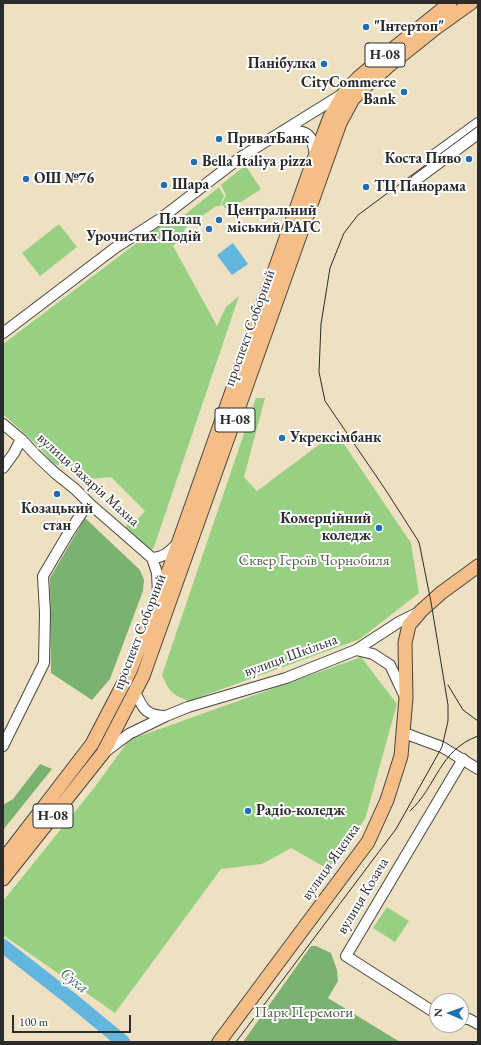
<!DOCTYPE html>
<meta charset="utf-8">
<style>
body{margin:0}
#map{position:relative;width:481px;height:1045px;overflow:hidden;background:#ede1c1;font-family:"EB Garamond",serif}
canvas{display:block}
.frame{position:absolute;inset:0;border:4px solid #2b2b2b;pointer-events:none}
.north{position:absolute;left:429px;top:993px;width:40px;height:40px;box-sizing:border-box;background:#fff;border:1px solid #aaa;border-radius:50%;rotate:272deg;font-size:11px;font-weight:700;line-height:16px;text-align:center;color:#2b2b2b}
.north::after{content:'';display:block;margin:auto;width:14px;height:18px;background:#1f6fb2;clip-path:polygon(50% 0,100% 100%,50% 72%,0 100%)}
.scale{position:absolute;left:12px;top:1015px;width:119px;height:18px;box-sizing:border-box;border:2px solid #2b2b2b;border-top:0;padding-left:5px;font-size:12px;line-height:14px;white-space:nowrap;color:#2b2b2b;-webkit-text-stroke:3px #fff;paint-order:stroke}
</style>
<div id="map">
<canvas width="481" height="1045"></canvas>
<div class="frame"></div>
<div class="north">N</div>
<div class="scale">100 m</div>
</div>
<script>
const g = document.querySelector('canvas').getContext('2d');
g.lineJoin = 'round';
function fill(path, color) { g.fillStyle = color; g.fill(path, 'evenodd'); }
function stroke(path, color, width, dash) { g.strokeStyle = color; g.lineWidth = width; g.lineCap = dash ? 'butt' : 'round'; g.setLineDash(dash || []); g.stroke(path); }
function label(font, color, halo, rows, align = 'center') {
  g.font = font + ' "EB Garamond",serif'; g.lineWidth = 4; g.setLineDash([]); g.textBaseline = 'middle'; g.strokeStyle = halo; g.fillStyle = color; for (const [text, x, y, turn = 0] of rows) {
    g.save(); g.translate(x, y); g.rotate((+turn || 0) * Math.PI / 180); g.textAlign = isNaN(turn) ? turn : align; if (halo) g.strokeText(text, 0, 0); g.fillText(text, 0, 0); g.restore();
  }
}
fill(new Path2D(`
 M241,159L261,189L230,209V208H224V205L221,206L226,195L221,185L242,168Z
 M219,187L224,196L220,206H216L185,228L183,236L173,246L217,326L226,307L239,296L154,547L150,552L126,529V526L130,521L134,523L145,511L111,477L90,479L80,468L75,470L54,464L37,445L3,414V344L158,227L163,224L171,226Z
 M59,224L77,247L40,276L22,253Z
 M256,398H265L244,477L257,491L336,432L411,543L419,593L360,639L189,701C173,695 169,692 162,675Z
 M361,657L397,704L365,819L328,869L291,848L262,864L221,869L115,1013L3,935V901L94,788L129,740Z
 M387,907L409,921L395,942L373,928Z`), '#98d083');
fill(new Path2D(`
 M85,518L140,570L144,580L143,591L110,679L92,700L51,673L50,578Z
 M40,764L52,769L3,830V805L13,799Z
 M311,946H316L331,953L337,970L338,981L328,998L400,1042H243Z`), '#7ab271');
fill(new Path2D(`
 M233,243L248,264L232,275L217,255Z`), '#62b5de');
stroke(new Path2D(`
 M3,946L71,999L123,1042`), '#62b5de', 14);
const minor = new Path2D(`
 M285,130C308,131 312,132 315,156
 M439,163L434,155L478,123
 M416,180L478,134
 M3,333L115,248L160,219L241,157L344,93
 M3,424L21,439L35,454L55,473L75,489L90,504L152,558L157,573L158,594
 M3,468L14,453L21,439
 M152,558C163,558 169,552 177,544
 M356,650L373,654L390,665L404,695
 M135,692C143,709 146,716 166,716
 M404,733L442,747L478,769
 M3,746L44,663L45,613L43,576L69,532L85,508L90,504
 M105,752L129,734L166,716L188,707L286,678L356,650L399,622L417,613
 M437,1014L346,956L463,759
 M461,1019H469L478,1024`);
const major = new Path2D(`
 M3,860L92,744L130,671L159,598L310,170L330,117L344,93L358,78L384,56L450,3
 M3,879L103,753L143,676L340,123L353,99L365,87L391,64L436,28L471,3
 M219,1042L368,842L387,800L401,756L406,698L405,643L409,625L421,611L441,593L478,566`);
stroke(minor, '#484642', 12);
stroke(major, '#484642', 15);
stroke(minor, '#fff', 10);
stroke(major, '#f6be87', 13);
stroke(new Path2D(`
 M448,685L463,710L478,721
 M410,811C437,786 439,750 478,736
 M236,1042L396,829L442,747L448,721V705L431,602L419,542L385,489L325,401L319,372L321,324L330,268L344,233L358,215L478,126`), '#2b2b2b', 1);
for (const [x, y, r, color] of [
 [366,27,4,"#1f6fb2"],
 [324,64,4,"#1f6fb2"],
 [404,92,4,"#1f6fb2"],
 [219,139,4,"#1f6fb2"],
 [469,159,4,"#1f6fb2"],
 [194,162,4,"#1f6fb2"],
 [26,179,4,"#1f6fb2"],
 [164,185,4,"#1f6fb2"],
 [366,187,4,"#1f6fb2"],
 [219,220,4,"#1f6fb2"],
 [209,229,4,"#1f6fb2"],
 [282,438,4,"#1f6fb2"],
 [57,494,4,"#1f6fb2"],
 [379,528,4,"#1f6fb2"],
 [248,811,4,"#1f6fb2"]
]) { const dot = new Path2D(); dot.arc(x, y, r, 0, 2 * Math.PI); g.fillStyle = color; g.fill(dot); stroke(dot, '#fff', 1.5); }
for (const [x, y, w] of [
 [385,55,40],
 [235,420,40],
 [53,816,40]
]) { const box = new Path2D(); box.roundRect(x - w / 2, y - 12, w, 24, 3); g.fillStyle = '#fff'; g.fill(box); stroke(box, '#2b2b2b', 1); }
label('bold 14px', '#2b2b2b', null, [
 ["Н-08",385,55],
 ["Н-08",235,420],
 ["Н-08",53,816]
]);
label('bold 15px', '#2b2b2b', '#fff', [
 ["\"Інтертоп\"",374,27],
 ["Панібулка",316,64,"right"],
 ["CityCommerce",396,83,"right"],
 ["Bank",396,100,"right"],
 ["ПриватБанк",227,139],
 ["Коста Пиво",461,159,"right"],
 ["Bella Italiya pizza",202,162],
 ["ОШ №76",34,179],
 ["Шара",172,185],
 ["ТЦ Панорама",374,187],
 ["Центральний",227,211],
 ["міський РАГС",227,228],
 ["Палац",201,220,"right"],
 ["Урочистих Подій",201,237,"right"],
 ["Укрексімбанк",290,438],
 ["Козацький",57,509,"center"],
 ["стан",57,526,"center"],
 ["Комерційний",371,519,"right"],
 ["коледж",371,536,"right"],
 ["Радіо-коледж",256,811]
], 'left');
label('15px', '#2b2b2b', '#fff', [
 ["проспект Соборний",250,328,-70],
 ["вулиця Захарія Махна",88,480,42],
 ["проспект Соборний",140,632,-69],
 ["вулиця Шкільна",291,656,-20],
 ["вулиця Яценка",331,862,-55],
 ["вулиця Козача",363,896,-59]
]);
label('15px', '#4c5d45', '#fff', [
 ["Сквер Героїв Чорнобиля",314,561],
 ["Парк Перемоги",304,1013]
]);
label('italic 16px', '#416273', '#fff', [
 ["Суха",74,981,38]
]);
</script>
